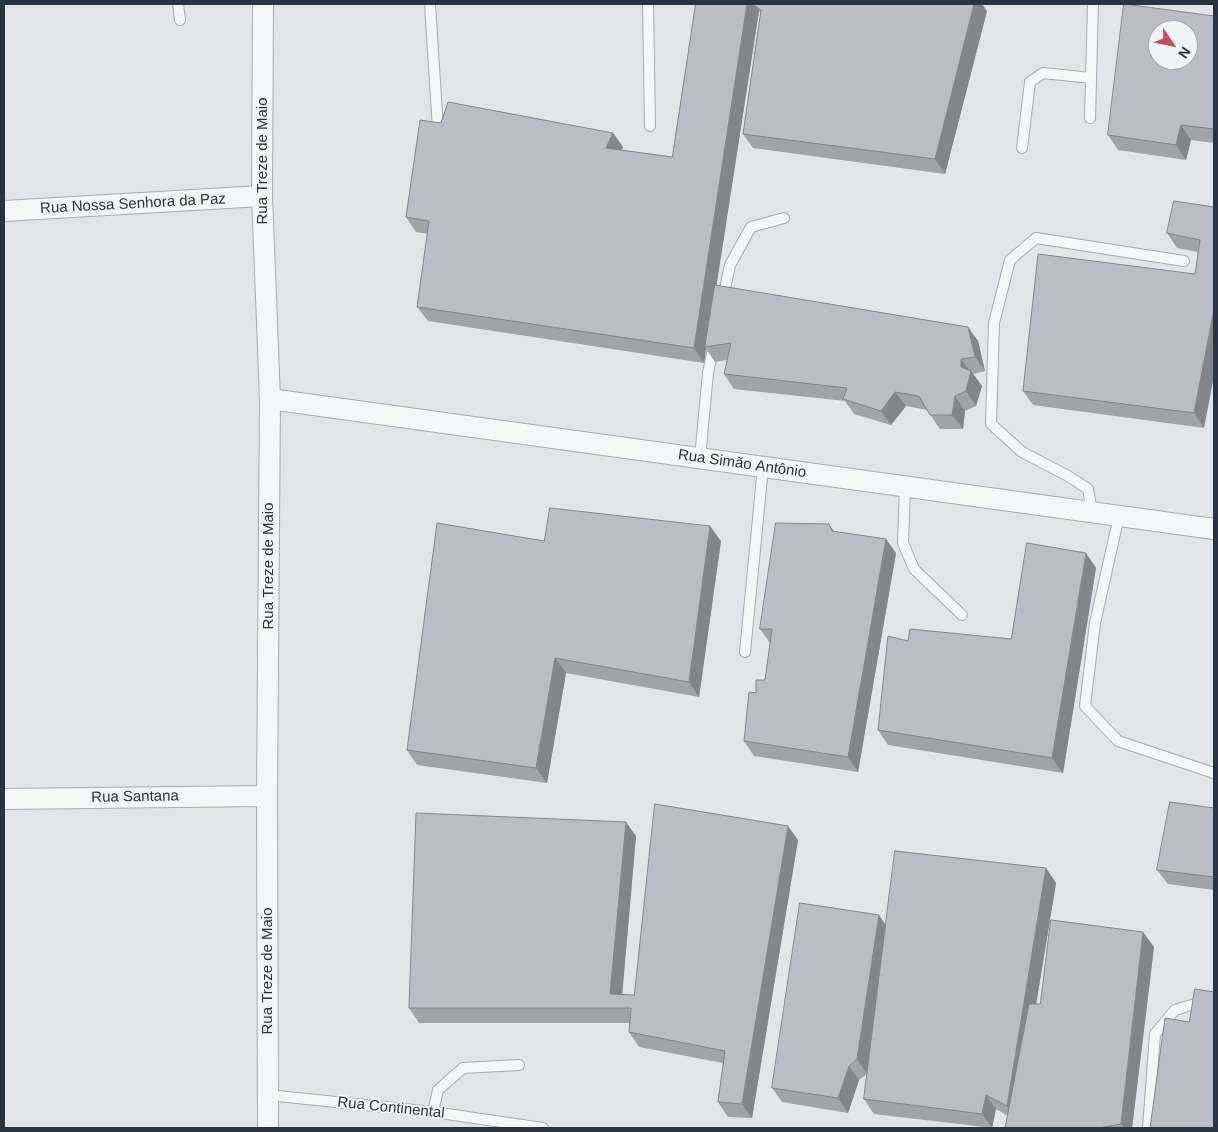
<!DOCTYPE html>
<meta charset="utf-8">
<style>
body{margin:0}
#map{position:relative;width:1218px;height:1132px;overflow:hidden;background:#e1e5ea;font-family:Helvetica,sans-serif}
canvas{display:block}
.frame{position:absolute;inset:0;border:5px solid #2a3341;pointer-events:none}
.north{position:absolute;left:1148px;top:20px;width:50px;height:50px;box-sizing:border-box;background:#f1f4f7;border:1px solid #a1a7ae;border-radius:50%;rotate:124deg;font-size:14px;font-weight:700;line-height:20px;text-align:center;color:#2a3341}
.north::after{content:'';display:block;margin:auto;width:18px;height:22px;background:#ca4b63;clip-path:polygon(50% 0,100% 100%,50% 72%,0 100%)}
</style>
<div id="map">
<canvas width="1218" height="1132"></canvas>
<div class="frame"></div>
<div class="north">N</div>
</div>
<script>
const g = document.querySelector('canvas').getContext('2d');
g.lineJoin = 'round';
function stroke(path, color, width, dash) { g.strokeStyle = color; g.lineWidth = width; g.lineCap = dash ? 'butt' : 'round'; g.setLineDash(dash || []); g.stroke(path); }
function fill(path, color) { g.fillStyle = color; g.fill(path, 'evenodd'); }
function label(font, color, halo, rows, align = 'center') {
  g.font = font + ' Helvetica,sans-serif'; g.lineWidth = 4; g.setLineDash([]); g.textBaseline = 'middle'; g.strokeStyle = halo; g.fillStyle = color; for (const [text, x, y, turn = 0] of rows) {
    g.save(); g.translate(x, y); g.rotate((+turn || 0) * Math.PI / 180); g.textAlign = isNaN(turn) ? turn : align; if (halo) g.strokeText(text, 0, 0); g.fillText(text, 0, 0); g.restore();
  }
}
const service = new Path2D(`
 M178,4L180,20
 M430,4L438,130
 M648,4L650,126
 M1090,118L1093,4
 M1022,148L1030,82L1043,73L1091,78
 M723,298L730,265L751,227L784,218
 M700,458L708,373L714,344
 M905,487L903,543L914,569L962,615
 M1092,512L1088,489L1068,476L1022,452L991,424L994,323L1010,260L1036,238L1184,261
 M1119,516L1095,623L1085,706L1118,741L1214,773
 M745,652L763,467
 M268,1095L433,1112L543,1128
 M433,1112L438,1090L463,1068L519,1065
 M1148,1128L1155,1034L1175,1010L1208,1000L1214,1002`);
const minor = new Path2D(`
 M263,4L262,196L270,399L267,796L268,1128
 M4,211L262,196
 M270,399L1214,529
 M4,799L267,796`);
stroke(service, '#a6acb4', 12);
stroke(minor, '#a6acb4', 22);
stroke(service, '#f4f6f8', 10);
stroke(minor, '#f4f6f8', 20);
fill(new Path2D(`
 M696,4L987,11L945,174L753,148L743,134L761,14L759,11L716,286L968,327L978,341L985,371L973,374L982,386L976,406L965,411L963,429H940L927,410L906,406L891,425L854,414L845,401L734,389L724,374L727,360L715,362L706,349L704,363L428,321L417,307L428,234L416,232L406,217L441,123L613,133L623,147L622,150L672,157Z
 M1214,16V143L1191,140L1186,160L1118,150L1108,135Z
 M1214,207L1204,428L1033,405L1023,391L1195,274L1198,252L1177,248L1167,233Z
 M829,524L834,531L896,553L858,772L754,756L744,741L756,693L765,680L770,643L760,629Z
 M544,541H721L699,697L566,673L547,783L417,765L407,750Z
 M1096,568L1063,773L888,745L878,730L908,641L1011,639Z
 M1214,808V890L1168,884L1157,870Z
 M636,836L622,994L634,995L798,840L752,1118L728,1117L718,1102L723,1063L639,1047L629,1032V1023H419L409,1008Z
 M1046,868L1056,883L1036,1004H1040L1154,947L1132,1128H1006L1008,1116L996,1109L992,1128L874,1114L864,1099L867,1074L859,1080L848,1113L782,1102L772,1088L886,925Z`), '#9fa3aa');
fill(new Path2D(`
 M747,4H760L755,6L759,11L707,347H705L706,349L704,363L694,348Z
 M974,4H982L987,11L945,174L935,159Z
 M1181,125L1191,140L1186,160L1176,145Z
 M613,133L623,147L616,162L606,148Z
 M1214,309V376L1204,428L1194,413Z
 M968,327L978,341L985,371L975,357Z
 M961,359L971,373V371L982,386L976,406L966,391L961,367Z
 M895,392L906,406L891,425L881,411Z
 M955,396L965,411L963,429L952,415Z
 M710,526L721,541L699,697L689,682Z
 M886,539L896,553L858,772L848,757Z
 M1086,553L1096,568L1063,773L1052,758Z
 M555,658L566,673L547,783L536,768Z
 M626,822L636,836L621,1008L610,994Z
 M788,826L798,840L752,1118L742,1104Z
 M1046,868L1056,883L1017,1121L1007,1106Z
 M879,915L889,930L867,1074L857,1059Z
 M1143,932L1154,947L1132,1128H1124L1121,1124Z
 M849,1066L859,1080L848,1113L838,1098Z
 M986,1095L996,1109L992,1128L982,1114Z`), '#82858b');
const building = new Path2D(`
 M696,4H747L694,348L417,307L429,221L406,217L420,120L441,123L448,102L613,133L606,148L672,157Z
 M755,4H974L935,159L743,134L761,10L755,6Z
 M1124,4L1214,16V129L1181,125L1176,145L1108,135ZM1158,30H1188V60H1158Z
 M1174,201L1214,207V309L1194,413L1023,391L1038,254L1195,274L1200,240L1167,233Z
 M715,285L968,327L975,357L961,359V367L971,371L966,391L955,396L952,415H930L919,396L895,392L881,411L843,399L847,388L724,374L731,343L705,347Z
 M550,508L710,526L689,682L555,658L536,768L407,750L437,523L544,541Z
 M776,523L829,524L832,531L886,539L848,757L744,741L749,692L756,693V680H765L772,629H760Z
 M1027,543L1086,553L1052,758L878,730L888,636L908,641L910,629L1011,639Z
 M1170,802L1214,808V877L1157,870Z
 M655,804L788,826L742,1104L718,1102L725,1051L629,1032L631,1008H409L416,813L626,822L610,994L634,995Z
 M895,851L1046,868L1007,1106L986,1095L982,1114L864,1099Z
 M800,903L879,915L857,1059L849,1066L838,1098L772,1088Z
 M1051,920L1143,932L1121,1124L1099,1128H1005L1029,1004H1040Z
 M1195,989L1214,992V1128H1150L1165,1018L1189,1022Z`);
fill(building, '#b9bec6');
stroke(building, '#82858b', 1);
label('15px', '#2a3341', '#f1f4f7', [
 ["Rua Treze de Maio",263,161,-90],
 ["Rua Nossa Senhora da Paz",133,204,-3],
 ["Rua Simão Antônio",742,464,8],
 ["Rua Treze de Maio",269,566,-90],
 ["Rua Santana",135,797,-1],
 ["Rua Treze de Maio",268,971,-90],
 ["Rua Continental",391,1108,6]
]);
</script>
